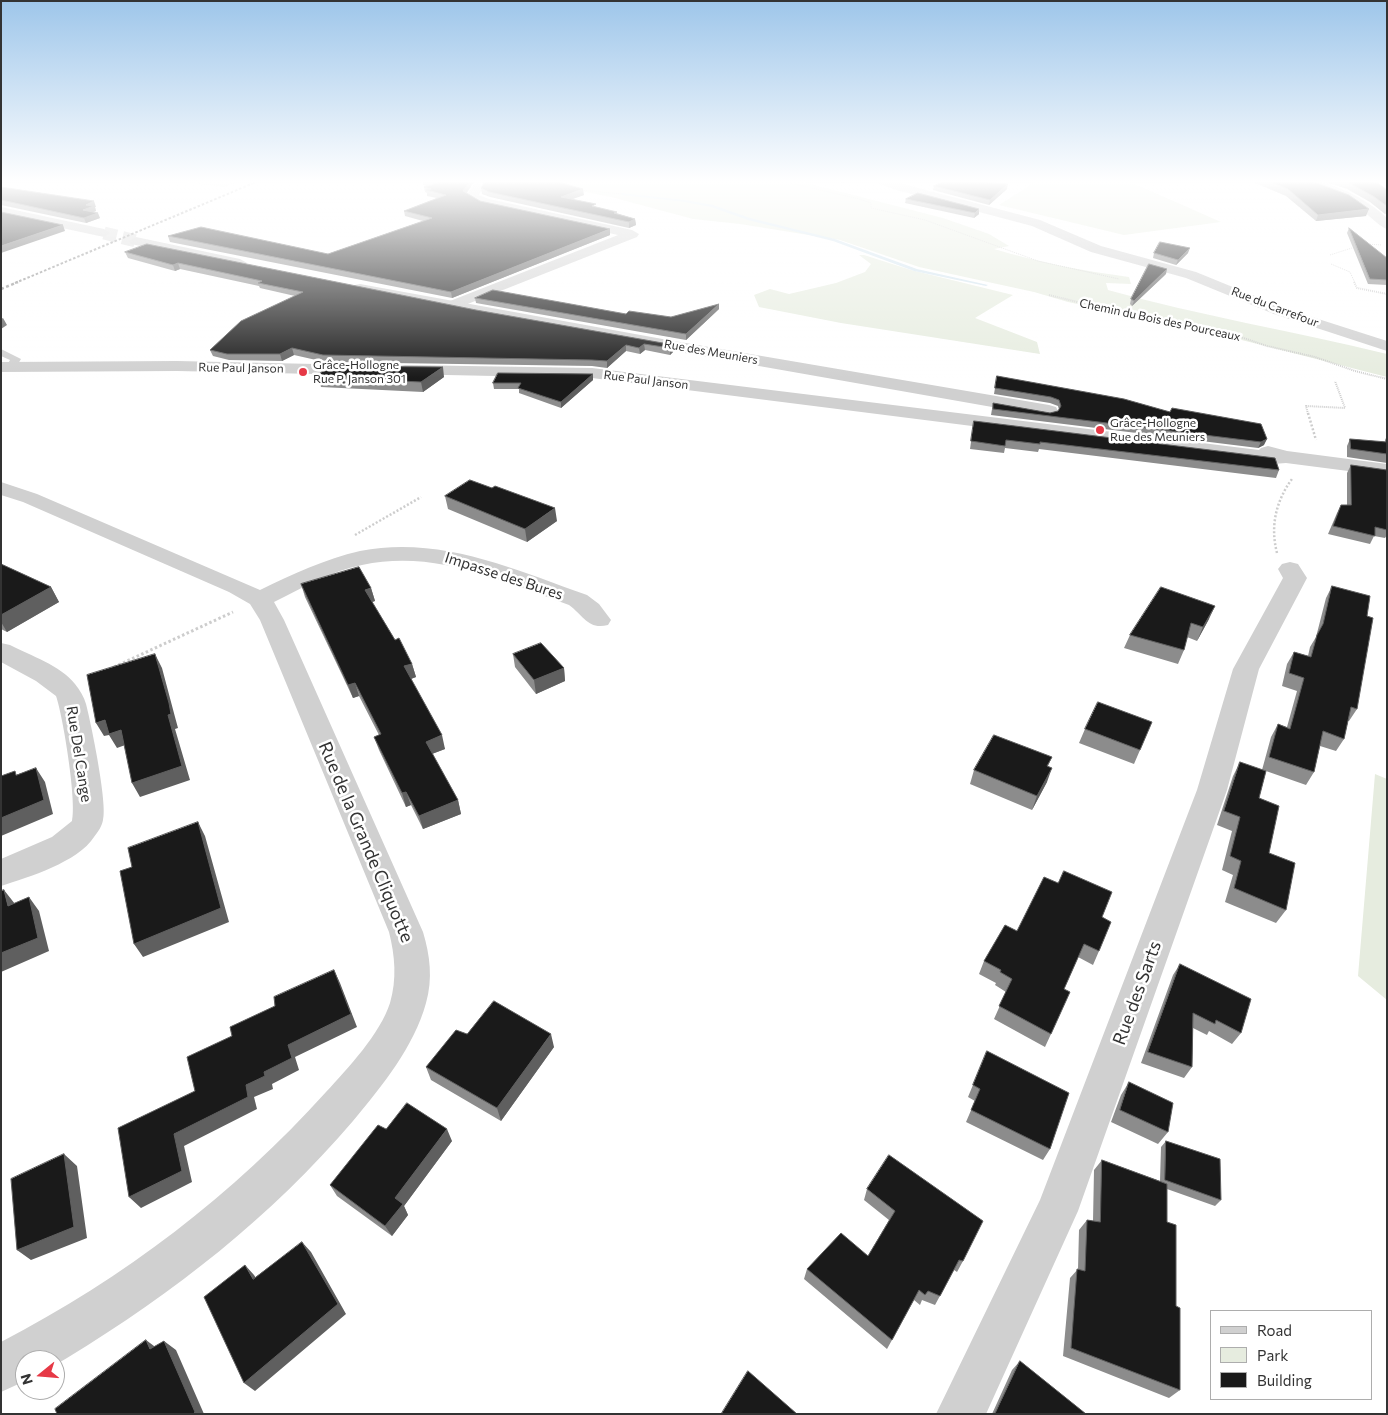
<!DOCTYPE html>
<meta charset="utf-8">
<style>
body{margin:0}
#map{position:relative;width:1388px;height:1415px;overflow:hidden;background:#fff;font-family:Commissioner,sans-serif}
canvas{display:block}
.frame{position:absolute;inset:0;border:2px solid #333;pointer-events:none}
.legend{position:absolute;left:1210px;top:1310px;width:162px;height:90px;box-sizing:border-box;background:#fff;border:1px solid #adadad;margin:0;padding:6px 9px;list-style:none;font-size:15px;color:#333}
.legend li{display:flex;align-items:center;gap:10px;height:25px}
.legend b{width:25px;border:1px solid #adadad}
.north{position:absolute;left:15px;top:1350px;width:50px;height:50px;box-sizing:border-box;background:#fff;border:1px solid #adadad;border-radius:50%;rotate:253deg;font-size:14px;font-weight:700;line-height:20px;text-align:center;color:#333}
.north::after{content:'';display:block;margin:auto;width:18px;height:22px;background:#e63946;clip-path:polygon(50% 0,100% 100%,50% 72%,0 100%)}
</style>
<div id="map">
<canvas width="1388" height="1415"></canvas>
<div class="frame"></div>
<ul class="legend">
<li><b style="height:6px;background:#d0d0d0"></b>Road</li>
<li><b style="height:14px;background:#e6ecdf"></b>Park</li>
<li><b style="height:14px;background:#1a1a1a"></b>Building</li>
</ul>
<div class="north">N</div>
</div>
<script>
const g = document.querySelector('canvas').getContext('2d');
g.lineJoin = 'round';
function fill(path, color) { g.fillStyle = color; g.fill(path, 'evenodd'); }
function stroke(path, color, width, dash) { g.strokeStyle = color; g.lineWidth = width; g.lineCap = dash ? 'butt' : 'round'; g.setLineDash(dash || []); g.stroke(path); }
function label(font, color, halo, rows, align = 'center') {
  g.font = font + ' Commissioner,sans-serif'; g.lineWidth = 5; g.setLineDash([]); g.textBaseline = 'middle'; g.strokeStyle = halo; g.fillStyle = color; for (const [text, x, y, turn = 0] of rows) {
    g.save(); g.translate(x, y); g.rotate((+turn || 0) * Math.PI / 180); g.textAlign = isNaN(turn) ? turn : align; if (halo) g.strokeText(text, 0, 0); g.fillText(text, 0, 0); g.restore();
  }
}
fill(new Path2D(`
 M170,180H241L224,187Z
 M562,180H795L943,218L989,234L1009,246L994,249C1038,262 1083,271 1129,277L1131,284L1106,283L1108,290C1200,316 1294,331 1387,354V377L1226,336L1068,302L1034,292L919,267L840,240L740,224L693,219L611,197L545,184Z
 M1038,180H1126L1221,222L1124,235L999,205Z
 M859,255H864L911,270L1013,295L975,318L1037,342L1040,354L841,323L759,307L754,295L770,289L789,294L836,283L865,272L871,264Z
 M1375,774L1387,779V1000L1358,976Z`), '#e6ecdf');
fill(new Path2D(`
 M621,193L685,200L713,205L750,218L835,239L917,269L988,285L986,286L914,271L833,241L748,220L711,207L685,202L622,195Z`), '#cfe2ee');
stroke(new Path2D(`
 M104,233L136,241`), '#d6d6d6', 13, [13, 6]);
stroke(new Path2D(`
 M777,180L859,199L871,203V208L925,220L1038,261L1119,279
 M580,190L622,194
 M1366,244L1382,245
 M1330,255L1355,247
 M1331,264L1350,272L1355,283`), '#cdcdcd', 1, [1, 1]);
stroke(new Path2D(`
 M1354,282L1357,288L1387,294
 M1049,295L1159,322L1232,334L1267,346L1315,357L1355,371L1387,379
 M1308,414L1306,406L1345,408L1335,381`), '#cdcdcd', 2, [1, 1]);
stroke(new Path2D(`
 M1308,413L1316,440
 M355,535L421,497
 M1277,553C1270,526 1276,501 1292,479`), '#cdcdcd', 2.5, [2, 2]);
stroke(new Path2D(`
 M114,667L233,612`), '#cdcdcd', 3, [2.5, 2.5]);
fill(new Path2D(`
 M1,349L21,359L15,369L11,370L6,367L10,360L1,356Z`), '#d0d0d0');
fill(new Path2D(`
 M872,180H888L1040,220L1101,246L1196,272L1284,308L1387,341V351L1274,314L1186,278L1091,252L1032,226L900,191L874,182Z
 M1300,180C1327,178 1367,199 1387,218V229C1379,227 1363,209 1353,203C1337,194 1318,189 1302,182Z
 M478,183L484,186L479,195L489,199L632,230L639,234L637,237L460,307H450L447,304L450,301L618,235L481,205L466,196L474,184Z
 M1,482L37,494L260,590C293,574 325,559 360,551C439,535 514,569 587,595L599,604L611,620L608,625C588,630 584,616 569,605C503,581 435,549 362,565C331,571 302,588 274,602L284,620L423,932C430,955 433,979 426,1003C414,1047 382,1086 353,1121C271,1217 174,1293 67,1358L55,1365V1360H25V1381L1,1392V1342C124,1278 233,1195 326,1092C348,1068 380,1034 390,1003C397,979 395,956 389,932L260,620L250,604L229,592L23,502L1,495Z
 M1290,562L1298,564L1307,578L1259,669L1227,790L1078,1211L986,1414H936L1040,1200L1197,790L1233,669L1283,578L1278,569L1282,564Z
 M1,643L10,645C31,656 60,665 75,684C80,690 84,697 86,704C91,723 108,805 103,820C102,826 98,832 94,837C78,862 29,877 1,886V859L52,837L72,821C77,802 63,716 56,696L36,681L1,662Z`), '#d0d0d0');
fill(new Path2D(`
 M1,207L104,229L110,233L104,237L1,215Z
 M136,237L240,259L247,263L240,267L131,244L129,241Z
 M360,284L668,340L1049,405L1056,407L1058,411L1056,415L1049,417L668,350L355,291L353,288L355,285Z
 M177,361L362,365L368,366L371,370L368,374L362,375L177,371L1,372V362Z
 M405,365L592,368L1259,450L1261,448L1268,446L1287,451L1387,464V476L1286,463L1273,464L592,378L399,374L396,370L399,366Z`), '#d0d0d0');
stroke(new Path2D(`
 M15,283L261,180`), '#888', 2, [2.5, 2]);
stroke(new Path2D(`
 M1,289L18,282`), '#888', 2.5, [3, 2.5]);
fill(new Path2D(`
 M422,180H552L584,195L571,199L635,219L636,225L629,228L490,197L482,194L481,188L484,184L479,181L474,182L467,193L480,201L610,235L452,298L170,242L168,236L328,254L423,221L405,216L404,211L437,198L427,196V193L425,192L424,187L427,186L423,185Z
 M834,180H857L842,183Z
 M1248,180H1309L1366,216L1316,221L1286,196Z
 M1315,180H1368L1387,190V213L1385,214L1370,202L1347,189L1323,181Z
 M934,186L1007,189L989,205L933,190Z
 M1,187L96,207H95L96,211L93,212L100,218L86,223L1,205Z
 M906,199L979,209V214L974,218L905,203Z
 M1349,228L1387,258V285L1368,284L1347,233Z
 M125,252L476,310L674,345V351L670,355L645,350L640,354L626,351L607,368L592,366L325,362L294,355L282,361L229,360L213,356L210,350L295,296L260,288L259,286L180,269L175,271L128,258Z
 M1154,253H1188L1176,265L1153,258Z
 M1166,274L1132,306L1130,304L1131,299Z
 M475,298L626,314L671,317L719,309L686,340L476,303Z
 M593,374V380L561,408L519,393V389H494L493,383Z
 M997,376L1170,412L1261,424L1264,445L1258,448L991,415L993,403L1050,413L1058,411L1059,410L1058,406L1050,403L994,394Z
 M318,377H444L423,392L321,387Z
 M974,421L1279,470L1276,478L1039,449L1038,452L1005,448L1004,453L970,449Z
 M1387,436V463L1347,457V446L1350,439L1385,442V440Z
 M1351,465L1387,470V535L1385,538L1374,536L1370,544L1328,534L1337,513L1341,505H1347V473Z
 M445,496L557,521L527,542L448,509Z
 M1,564L51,587L59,602L7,632L1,629Z
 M301,584L371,588L375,601L372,602L395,640L412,664L416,677L411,679L445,749L432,754L458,800L461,814L423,829L411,805L406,807L379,750L374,737L379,735L359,696L353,698L305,597Z
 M1332,586L1367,616L1357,709L1349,721H1348L1344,739L1336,751L1320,746L1314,772L1306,785L1266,771L1259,798L1269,853L1286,910L1276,923L1225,902L1233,875L1222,870L1232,831L1217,825L1233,776L1240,762L1262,770L1271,737L1278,724L1287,727L1297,691L1282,686L1287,664L1294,652L1308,656L1310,647L1316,637L1326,598Z
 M1209,619L1197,641L1187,637L1184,650L1178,664L1124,648L1130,635Z
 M513,654L564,668L565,681L536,694L515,667Z
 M1085,729L1140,750L1134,764L1079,743Z
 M1052,757L1048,766L1047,782L1032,810L970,784L974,770Z
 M1102,917L1099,951L1093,965L1078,957L1064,989L1051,1034L1045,1047L994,1019L1006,992L995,985L996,983L979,974L984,961L1017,931Z
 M1180,964L1241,1033L1232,1044L1209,1031L1207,1035L1193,1028L1192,1067L1184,1078L1141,1063L1173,975Z
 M467,1034L554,1047L501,1121L431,1080L426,1067Z
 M987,1051L1050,1149L1043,1160L966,1122L975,1101L968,1097Z
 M1129,1082L1168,1132L1158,1144L1111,1122L1121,1095Z
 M386,1129L452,1141L404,1206L408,1215L392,1236L337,1196L330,1185Z
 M1166,1141L1221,1200L1215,1206L1167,1189V1222L1176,1306L1180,1390L1169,1398L1063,1356L1070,1278L1078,1269L1079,1230L1087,1220L1093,1221L1094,1170L1102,1160L1160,1181L1161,1147Z
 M867,1189L963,1261L957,1272L954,1270L935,1305L922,1300L920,1305L914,1300L887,1349L804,1279L807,1269L868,1256L889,1220L864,1200Z
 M1020,1361L1086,1414H992L1012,1370Z`), '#8c8c8c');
fill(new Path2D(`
 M471,180H479V181L474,182L464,196L463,191Z
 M842,180H857L842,183Z
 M1008,184L1007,189L989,205L990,200Z
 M583,189L584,195L562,203L561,197Z
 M94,201L96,207H95L96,211L85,215L83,210L86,205Z
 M979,209V214L974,218L975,213Z
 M1369,209L1366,216L1316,221L1318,215Z
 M98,213L100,218L86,223L84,218Z
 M635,219L636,225L629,228V222Z
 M63,225L65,231L1,253V246Z
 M610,229V235L452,298L451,292Z
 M1190,248L1188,253L1176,265L1178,260Z
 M178,263L180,269L175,271L173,265Z
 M1167,269L1166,274L1132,306L1134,301Z
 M719,304V309L686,340V334Z
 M3,318L7,325L1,329V319Z
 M644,344L645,350L640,354L639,348Z
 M626,345V351L607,368V361Z
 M674,345V351L670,355V348Z
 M292,348L294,355L282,361L280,354Z
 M443,367L444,377L423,392L421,382Z
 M593,374V380L561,408V402Z
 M1267,439L1264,445L1258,448L1261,442Z
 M555,508L557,521L527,542L525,529Z
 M51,587L59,602L7,632L1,622V615Z
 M371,588L375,601L369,603L365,590Z
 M1215,606L1209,619L1197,641L1203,627Z
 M155,654L162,668L175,717L178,728L175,729L190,780L140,797L132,783L168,715Z
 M412,664L416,677L408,680L404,666Z
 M564,668L565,681L536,694L534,680Z
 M355,683L359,696L353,698L348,685Z
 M105,720L121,730L128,744L117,748L109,735L104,736L96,723Z
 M442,735L445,749L429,755L426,742Z
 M36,768L45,782L53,814L1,836V818Z
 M1052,768L1047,782L1032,810L1037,796Z
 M406,792L411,805L406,807L402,793Z
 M458,800L461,814L423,829L419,816Z
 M198,822L205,836L229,922L143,957L134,944Z
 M4,890L15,904L8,906Z
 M29,897L39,911L49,951L1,972V953Z
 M334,970L340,983L357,1027L295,1057L299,1070L272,1084L273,1089L254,1097L257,1109L184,1146L192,1182L141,1208L129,1197L174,1134L246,1085L264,1072L288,1045Z
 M551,1034L554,1047L501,1121L497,1108Z
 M447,1129L452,1141L404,1206L408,1215L392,1236L385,1226L395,1198Z
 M64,1154L77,1166L87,1238L31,1260L17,1250Z
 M302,1242L311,1252L346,1314L255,1391L244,1383Z
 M245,1265L254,1275L263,1289L253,1279Z
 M146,1340L158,1349H150Z
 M164,1341L176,1350L204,1414H193Z`), '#5f5f5f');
const building = new Path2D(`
 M422,180H471L463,191L480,201L610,229L451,292L168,236L201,227L328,254L432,218L404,211L446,195L426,190L431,189L424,187L437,183Z
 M484,180H552L583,189L561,197L596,204L592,206L617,212L614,213L635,219L629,222L489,192L481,188L485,181Z
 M946,180H969L1008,184L990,200L934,186Z
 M1265,180H1309L1349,195L1369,209L1318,215L1288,189Z
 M1340,180H1368L1378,183L1387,190V206L1373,196L1349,183Z
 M1,187L94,201L86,205L94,206L83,210L98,213L84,218L1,200Z
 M918,193L979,209L975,213L906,199Z
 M1,212L63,225L1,246Z
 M1349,228L1387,258V280L1370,279Z
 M1160,242L1190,248L1178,260L1154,253Z
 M147,244L476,310L674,345L670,348L644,344L639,348L626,345L607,361L592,360L323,355L292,348L280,354H227L210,350L241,321L303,292L258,283L262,281L178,263L173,265L125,252Z
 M1149,264L1167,269L1134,301L1131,299Z
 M493,290L626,314L629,311L671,317L719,304L686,334L475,298Z
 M326,366L443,367L421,382L318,377Z
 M498,373L593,374L561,402L518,388L521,383H493Z
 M997,376L1124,399L1170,412L1172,408L1261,424L1267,439L1261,442L993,409V403L1050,413L1058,411L1061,406L1059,400L1051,397L995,388Z
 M974,421L1275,458L1279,470L1040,442V444L1006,440L1005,446L971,441Z
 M1350,439L1387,442V454L1351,449Z
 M1351,465L1387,470V530L1375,527V536L1333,526L1341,505H1351Z
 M470,480L492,488L495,486L555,508L525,529L445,496Z
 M1,564L51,587L1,615Z
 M359,567L371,588L365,590L395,640L399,638L412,664L404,666L442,735L426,742L458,800L419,816L406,792L402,793L374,737L381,734L355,683L348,685L301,584Z
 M1332,586L1370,596L1367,616L1373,618L1357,709L1351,707L1344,739L1323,731L1314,772L1269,757L1278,724L1290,729L1304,678L1289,673L1294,652L1311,657L1317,635L1323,624Z
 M1161,587L1215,606L1203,627L1191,623L1184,650L1130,635Z
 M541,643L564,668L534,680L513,654Z
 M155,654L169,703L171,714L168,715L182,766L132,783L121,730L109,734L105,720L96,723L87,675Z
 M1098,702L1152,722L1140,750L1085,729Z
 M994,735L1052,757L1047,766L1052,768L1037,796L974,770Z
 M1240,762L1266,771L1259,798L1279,806L1269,853L1295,863L1286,910L1234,888L1241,861L1230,856L1240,817L1224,811Z
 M36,768L44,800L1,818V776L15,771L16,775Z
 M198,822L221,908L134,944L120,871L132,867L128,848Z
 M1064,871L1112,892L1102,917L1111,922L1099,951L1084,944L1064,989L1070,992L1051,1034L999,1006L1012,979L1000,972L1001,970L984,961L1005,925L1017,931L1044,877L1058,883Z
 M4,890L8,906L29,897L38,938L1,953V891Z
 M1180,964L1251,999L1241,1033L1216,1020L1215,1024L1193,1013L1192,1067L1148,1052Z
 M334,970L351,1014L288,1045L292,1058L264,1072L265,1076L246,1085L248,1097L174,1134L182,1171L129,1197L118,1128L195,1091L187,1057L232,1036L230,1027L275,1006L274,997Z
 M494,1001L551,1034L497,1108L426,1067L456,1030L467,1034Z
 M987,1051L1069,1093L1050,1149L971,1110L980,1089L973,1085Z
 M1129,1082L1173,1103L1168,1132L1120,1110Z
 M407,1103L447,1129L395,1198L403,1204L385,1226L330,1185L378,1125L386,1129Z
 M1166,1141L1220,1159L1221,1200L1165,1180Z
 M64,1154L74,1227L17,1250L11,1179Z
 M889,1155L983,1221L963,1261L959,1260L940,1296L928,1291L925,1295L919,1290L892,1340L807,1269L841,1233L868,1256L895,1211L867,1189Z
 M1102,1160L1167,1184V1222L1176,1225V1306L1180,1308V1390L1071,1348L1077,1269L1085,1271L1087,1220L1100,1222Z
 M302,1242L338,1304L244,1383L204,1297L245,1265L253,1279Z
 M146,1340L150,1349L164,1341L195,1412L193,1414H57L55,1409Z
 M1020,1361L1086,1414H995Z
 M748,1371L797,1414H723L722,1413Z`);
fill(building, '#1a1a1a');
stroke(building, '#5f5f5f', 1);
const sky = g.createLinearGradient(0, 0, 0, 378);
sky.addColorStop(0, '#9ec6ea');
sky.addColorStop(0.48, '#fff');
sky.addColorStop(1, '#ffffff00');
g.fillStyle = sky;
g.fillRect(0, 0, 1388, 378);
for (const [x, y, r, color] of [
 [303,372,5,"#e63946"],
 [1100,430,5,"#e63946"]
]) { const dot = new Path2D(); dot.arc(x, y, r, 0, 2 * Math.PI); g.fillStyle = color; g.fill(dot); stroke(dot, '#fff', 2); }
label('12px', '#333', '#fff', [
 ["Rue du Carrefour",1275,307,21],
 ["Chemin du Bois des Pourceaux",1160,320,12],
 ["Rue des Meuniers",711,352,10],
 ["Rue Paul Janson",241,368,1],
 ["Rue Paul Janson",646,380,7]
]);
label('12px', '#333', '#fff', [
 ["Grâce-Hollogne",313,365],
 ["Rue P. Janson 301",313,379],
 ["Grâce-Hollogne",1110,423],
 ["Rue des Meuniers",1110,437]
], 'left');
label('15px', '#333', '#fff', [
 ["Impasse des Bures",504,576,18],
 ["Rue Del Cange",79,754,81]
]);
label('18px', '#333', '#fff', [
 ["Rue de la Grande Cliquotte",366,842,67],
 ["Rue des Sarts",1137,993,-70]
]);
</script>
